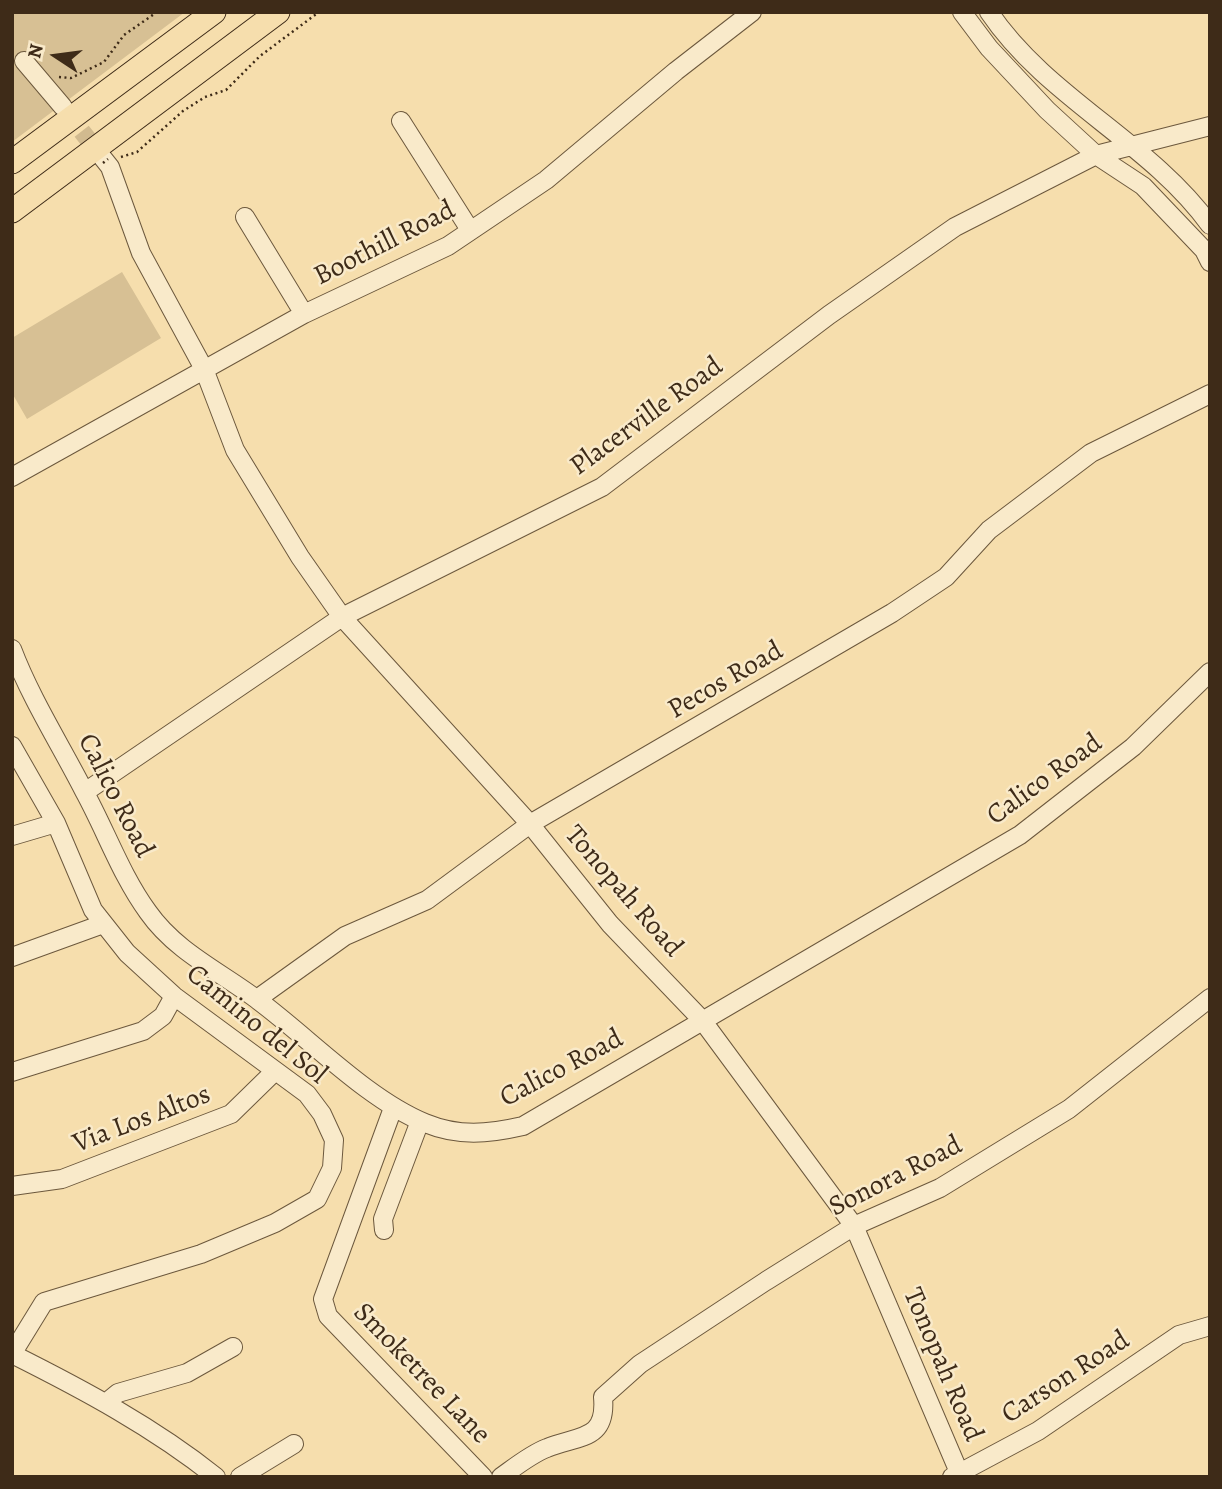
<!DOCTYPE html>
<style>
body{margin:0}
#map{position:relative;width:1222px;height:1489px;overflow:hidden;background:#f6dead;font-family:Alegreya,serif}
canvas{display:block}
.frame{position:absolute;inset:0;border:14px solid #3e2b18;pointer-events:none}
.north{position:absolute;left:21px;top:21px;width:70px;height:70px;-webkit-text-stroke:5px #f9eaca;paint-order:stroke;rotate:283deg;font-size:19px;font-weight:700;line-height:28px;text-align:center;color:#3e2b18}
.north::after{content:'';display:block;margin:auto;width:24px;height:32px;background:#3e2b18;clip-path:polygon(50% 0,100% 100%,50% 72%,0 100%)}
</style>
<div id="map">
<canvas width="1222" height="1489"></canvas>
<div class="frame"></div>
<div class="north">N</div>
</div>
<script>
const g = document.querySelector('canvas').getContext('2d');
g.lineJoin = 'round';
function fill(path, color) { g.fillStyle = color; g.fill(path, 'evenodd'); }
function stroke(path, color, width, dash) { g.strokeStyle = color; g.lineWidth = width; g.lineCap = dash ? 'butt' : 'round'; g.setLineDash(dash || []); g.stroke(path); }
function label(font, color, halo, rows, align = 'center') {
  g.font = font + ' Alegreya,serif'; g.lineWidth = 5; g.setLineDash([]); g.textBaseline = 'middle'; g.strokeStyle = halo; g.fillStyle = color; for (const [text, x, y, turn = 0] of rows) {
    g.save(); g.translate(x, y); g.rotate((+turn || 0) * Math.PI / 180); g.textAlign = isNaN(turn) ? turn : align; if (halo) g.strokeText(text, 0, 0); g.fillText(text, 0, 0); g.restore();
  }
}
fill(new Path2D(`
 M12,12H185L12,142Z
 M122,272L161,338L27,419L12,393V338Z`), '#d7c094');
stroke(new Path2D(`
 M65,110L102,157`), '#d1ba8f', 18, [18, 9]);
const minor = new Path2D(`
 M962,12L989,48L1047,110L1096,155L1143,186L1204,250L1210,262
 M989,12C1047,98 1150,142 1210,225
 M24,61L63,107
 M401,121L470,230
 M102,157L110,167L141,253L204,369L235,450L300,557L342,617L530,824L610,924L702,1020L854,1226L961,1477
 M245,217L304,314
 M12,477L304,314L448,246L546,180L676,71L752,12
 M12,649C31,699 60,744 84,791C106,831 121,875 148,912C176,952 221,972 259,1001C310,1039 367,1099 425,1123C459,1137 488,1134 523,1126L1020,835L1133,747L1210,672
 M12,746L56,823L93,910L127,953L174,996L307,1094L322,1114L334,1140L332,1168L317,1199L275,1223L201,1254L44,1302L12,1354
 M85,792L342,617L602,487L829,315L955,227L1096,155L1210,126
 M12,836L56,823
 M12,957L103,924
 M257,999L345,936L427,900L530,824L892,613L946,577L989,530L1091,453L1210,394
 M12,1072L143,1031L163,1016L174,996
 M393,1108L323,1299L328,1316L483,1477
 M12,1186L62,1179L231,1114L274,1072
 M384,1230L383,1219L420,1121
 M12,1354C84,1390 153,1427 216,1477
 M107,1402L118,1393L187,1373L233,1347
 M240,1477L294,1444
 M501,1477C515,1467 531,1454 547,1448C579,1435 607,1441 603,1397L640,1364L766,1281L854,1226L940,1188L1069,1109L1210,998
 M952,1477L1038,1431L1179,1335L1210,1326`);
const major = new Path2D(`
 M12,162L214,12
 M12,211L278,12`);
stroke(minor, '#6c583d', 20);
stroke(major, '#3e2b18', 25);
stroke(new Path2D(`
 M59,77L71,78L104,62L124,35L157,12
 M121,157L137,152L183,111L205,97L226,90L260,56L319,12`), '#3e2b18', 2.5, [2, 3.5]);
stroke(minor, '#f9eaca', 18);
stroke(major, '#f6dead', 23);
stroke(new Path2D(`
 M103,163L108,159`), '#3e2b18', 2.5, [2, 3.5]);
label('28px', '#3e2b18', '#f9eaca', [
 ["Boothill Road",385,244,-27],
 ["Placerville Road",647,417,-36],
 ["Pecos Road",726,681,-30],
 ["Calico Road",1045,780,-36],
 ["Calico Road",115,796,63],
 ["Tonopah Road",623,892,49],
 ["Camino del Sol",256,1025,39],
 ["Calico Road",562,1069,-28],
 ["Via Los Altos",142,1120,-21],
 ["Sonora Road",896,1177,-27],
 ["Tonopah Road",942,1365,67],
 ["Smoketree Lane",421,1374,46],
 ["Carson Road",1066,1378,-33]
]);
</script>
